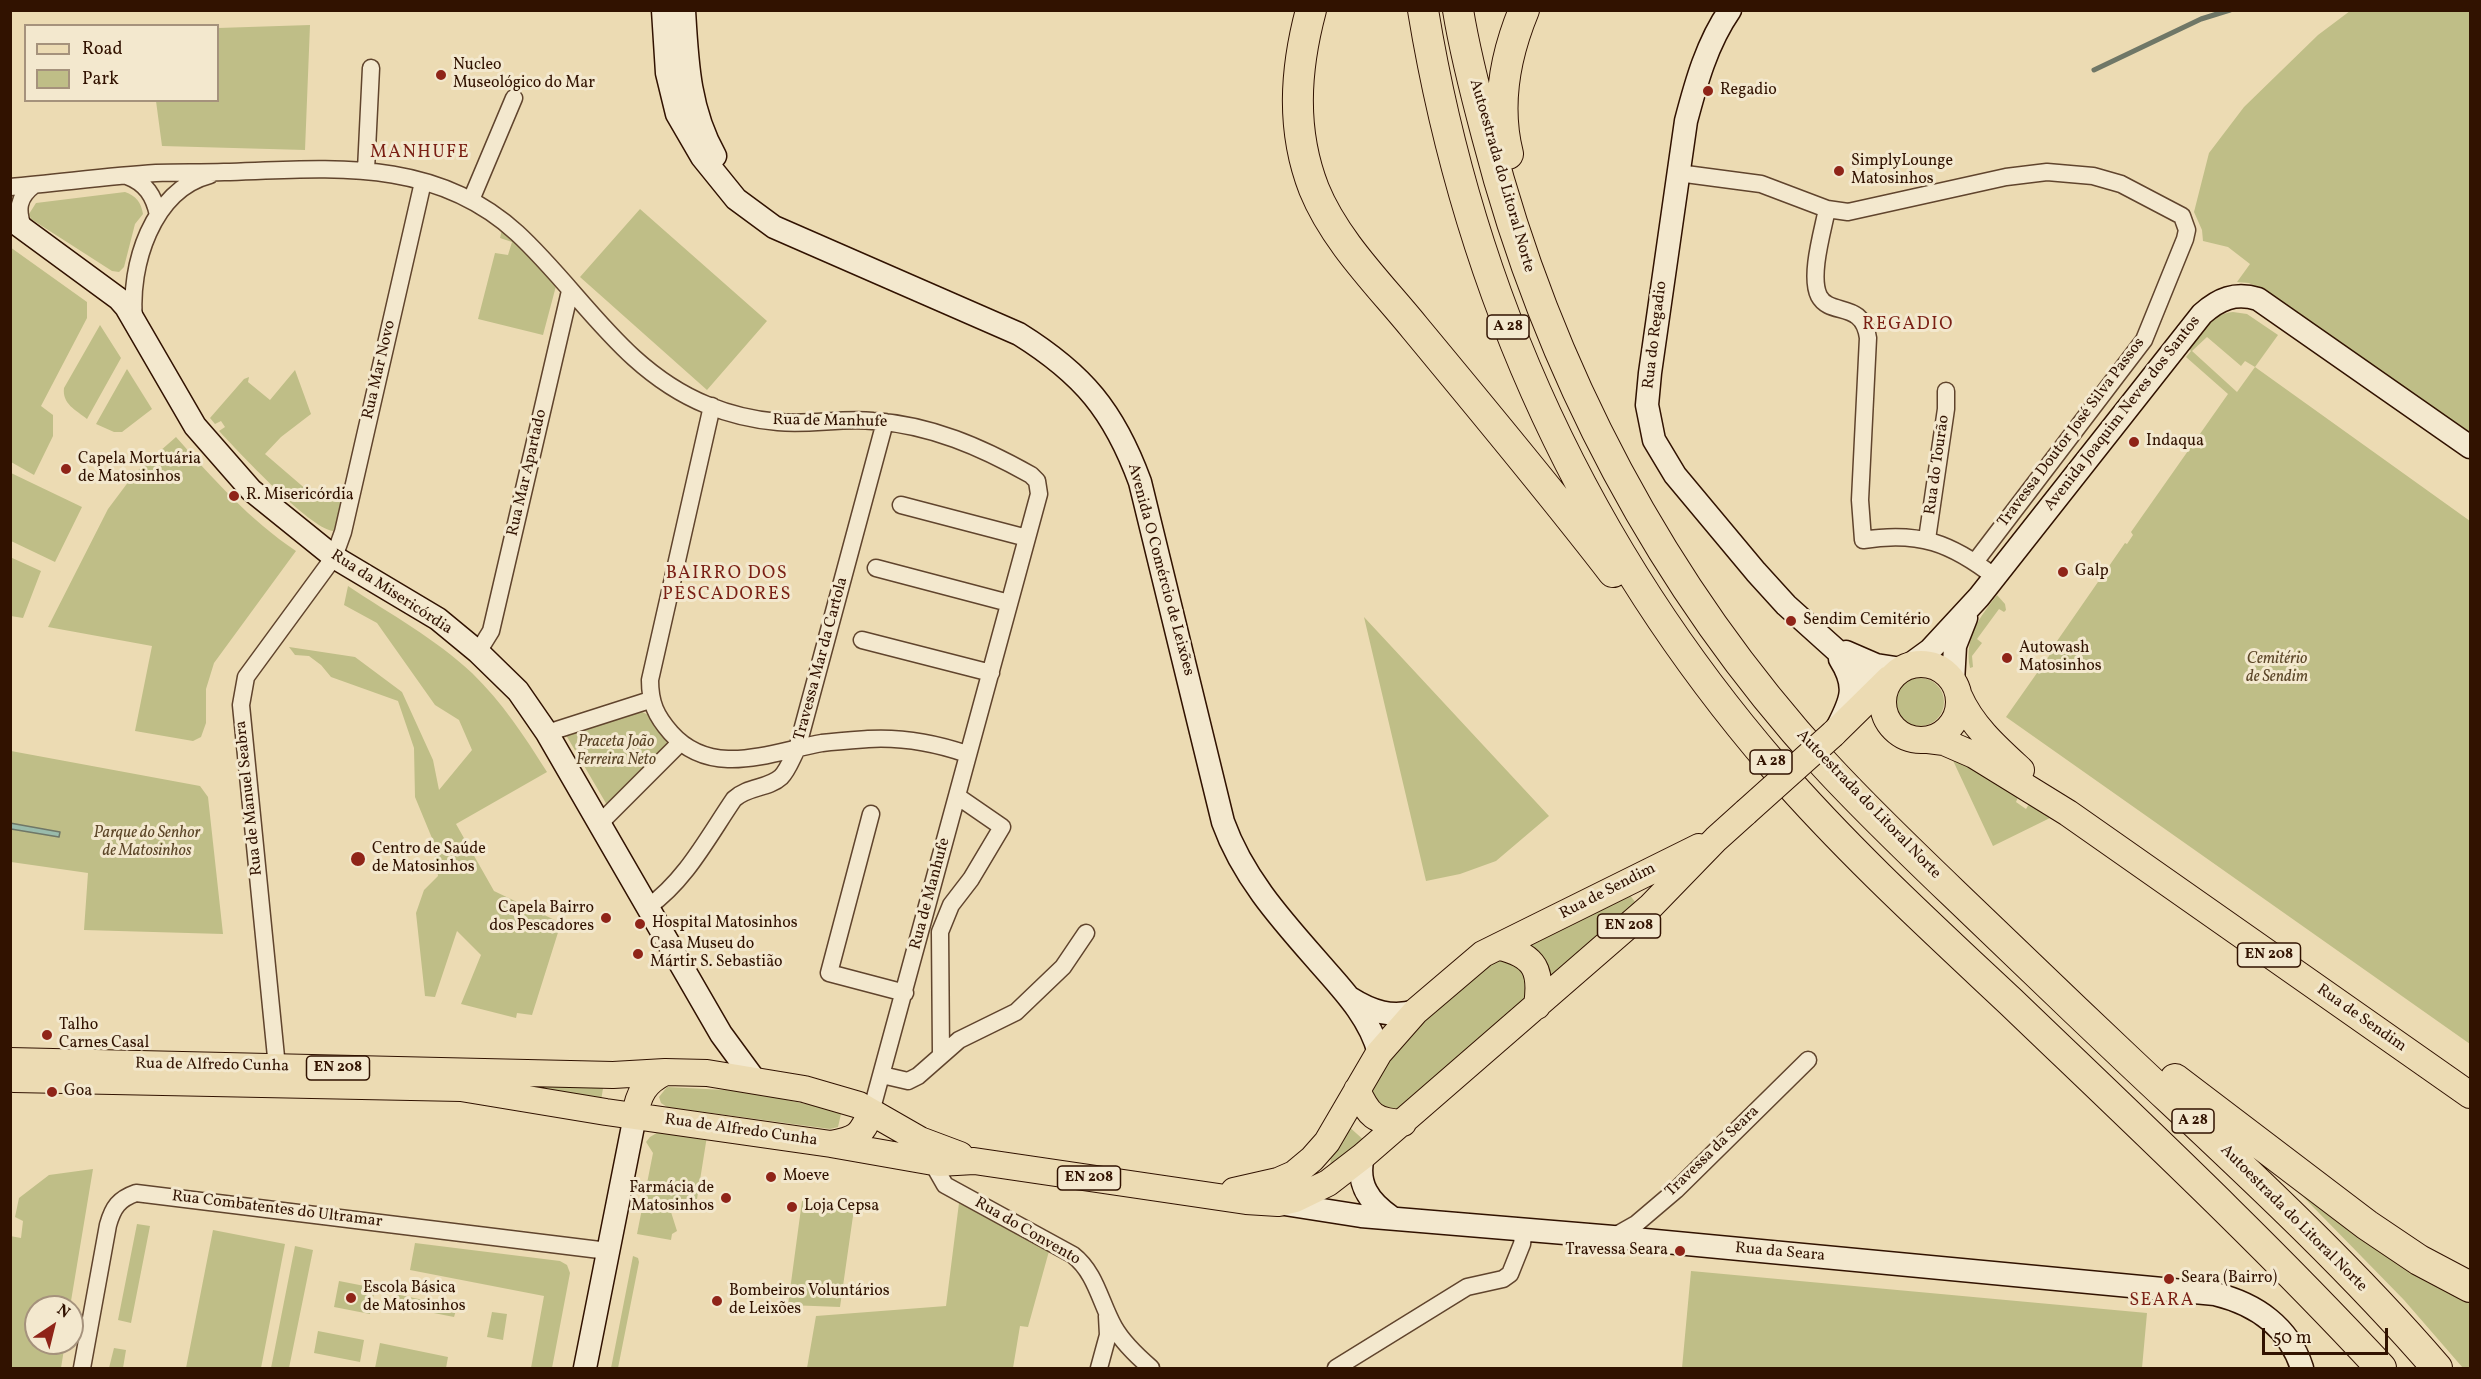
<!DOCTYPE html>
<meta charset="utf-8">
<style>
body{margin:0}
#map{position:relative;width:2481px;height:1379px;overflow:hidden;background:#ecdbb3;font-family:Vollkorn,serif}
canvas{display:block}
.frame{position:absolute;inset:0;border:12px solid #311200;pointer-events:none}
.legend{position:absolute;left:24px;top:24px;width:195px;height:78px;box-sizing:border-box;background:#f3e8ce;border:2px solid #a5927c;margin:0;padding:8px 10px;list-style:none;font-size:18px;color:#311200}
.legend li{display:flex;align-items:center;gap:12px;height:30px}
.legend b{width:30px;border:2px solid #a5927c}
.north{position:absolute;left:24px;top:1295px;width:60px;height:60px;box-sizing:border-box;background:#f3e8ce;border:2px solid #a5927c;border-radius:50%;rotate:35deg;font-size:16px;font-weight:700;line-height:24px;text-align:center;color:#311200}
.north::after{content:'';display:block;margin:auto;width:21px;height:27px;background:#8f2418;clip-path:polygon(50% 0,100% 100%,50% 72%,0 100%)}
.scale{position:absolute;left:2262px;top:1328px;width:126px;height:27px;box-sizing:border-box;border:3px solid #311200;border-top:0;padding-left:8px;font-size:18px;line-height:21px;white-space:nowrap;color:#311200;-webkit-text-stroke:4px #f3e8ce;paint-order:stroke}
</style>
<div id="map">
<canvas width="2481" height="1379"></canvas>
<div class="frame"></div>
<ul class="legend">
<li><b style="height:8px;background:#ecdbb3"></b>Road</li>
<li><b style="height:16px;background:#bfbe87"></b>Park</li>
</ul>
<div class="north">N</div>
<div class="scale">50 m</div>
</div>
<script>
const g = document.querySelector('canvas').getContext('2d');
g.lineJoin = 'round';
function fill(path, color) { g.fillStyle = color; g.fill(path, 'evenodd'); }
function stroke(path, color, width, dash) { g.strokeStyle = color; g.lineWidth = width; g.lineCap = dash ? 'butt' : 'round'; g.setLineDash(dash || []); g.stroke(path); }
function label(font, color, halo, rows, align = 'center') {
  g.font = font + ' Vollkorn,serif'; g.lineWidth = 6; g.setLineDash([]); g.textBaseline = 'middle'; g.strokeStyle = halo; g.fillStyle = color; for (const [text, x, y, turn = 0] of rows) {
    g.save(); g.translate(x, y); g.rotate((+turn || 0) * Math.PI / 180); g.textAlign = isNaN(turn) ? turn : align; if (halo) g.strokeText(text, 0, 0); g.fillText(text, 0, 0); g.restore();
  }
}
fill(new Path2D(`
 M2350,11H2470V434L2272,295L2249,283L2237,282L2250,264L2228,247L2203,241L2202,230L2194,212L2209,153L2244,107L2318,35Z
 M310,25L305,150L162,146L156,101L218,100V28Z
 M125,192C136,196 141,202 143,214L135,224L124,267L119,272L112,271L31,219L29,214L36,203Z
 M640,209L767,321L707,390L580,277Z
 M502,230L523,250L556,286L543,335L478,319L495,253L508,255L512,242L500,238Z
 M10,247L87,302V318L41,406L53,415V436L34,475L11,462Z
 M2233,312L2247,314L2278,335L2255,367L2470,521V1044L2006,717L2056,646L2055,644L2125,543L2127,544L2133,535L2131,532L2228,394L2186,357L2191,351L2188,348C2201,332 2211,314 2233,312ZM2207,337L2241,366L2245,361L2255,367L2237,392L2192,351Z
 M100,325L121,358L87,419C76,410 62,404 64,388Z
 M127,369L152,409L122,432H114L96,424Z
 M295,370L311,414L281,437L265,454L308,491L317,496L335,501L336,498L342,500L336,527L333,531C309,528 238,451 219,431L225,427L221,421L215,424L210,418L244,379L249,377L248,382L270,400Z
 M176,437C213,479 250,520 296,551L214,663L206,689V723L201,737L193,741L135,731L152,646L48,627L108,509L135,473Z
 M11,473L82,507L55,562L11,541Z
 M10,557L41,571L23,618L11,616Z
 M348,586C390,614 436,639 472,673C502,702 525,737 547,772L456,824L494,891L561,923L532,1015L517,1013L516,1018L461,1004L481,955L457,931L435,997L425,996L416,913L424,890L438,876L434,843L415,797L414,748L398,701L331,677L321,665L309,656L295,655L289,647L355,657L402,692L433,760L439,790L472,750L459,720L435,705L377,623L344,605Z
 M1997,595L2005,604L2006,610L2004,612L1999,609L1977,639L1982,643L1972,656L1973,667L1970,668C1964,638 1979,618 1997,595Z
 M1364,617L1549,816L1496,861L1460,874L1426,881Z
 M1896 702a24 24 0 1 1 48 0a24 24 0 1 1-48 0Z
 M642,712L649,715L668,744L607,805L566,735Z
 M11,751L200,786L208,797L223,934L84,930L88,873L11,862Z
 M1949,752L2018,797L2016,802L2026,809L2029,804L2050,818L1993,846Z
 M1629,894L1639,907L1547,987L1522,948Z
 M1499,958L1516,964L1529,981L1525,1000L1402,1114L1388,1113L1371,1096L1372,1082L1391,1051L1489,960Z
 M426,1075L604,1082L601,1101Z
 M667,1087L744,1091L835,1110L841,1114L838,1127L830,1129L667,1107L661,1103L659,1097Z
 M1347,1125L1366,1142L1330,1171L1331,1154Z
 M660,1131L707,1136L697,1199L671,1212L677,1231L672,1234L671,1240L637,1234L653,1153L646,1142L650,1137Z
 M93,1169L70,1307H36V1343H65L61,1368H11L10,1236L21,1238L23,1221L15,1217L19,1198L49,1175Z
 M2277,1170L2470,1297V1368H2463L2404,1300Z
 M802,1201L854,1209L840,1307L788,1305Z
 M959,1203L1051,1244L1028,1327L1020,1326L1013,1368H807L816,1316L946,1306Z
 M137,1224L150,1226L131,1323L118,1320Z
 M213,1230L285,1244L261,1368H186Z
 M415,1243L560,1261L567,1265L570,1273L552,1368H531L544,1296L410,1270Z
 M295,1246L313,1250L289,1368H271Z
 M633,1256L638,1258L639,1262L618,1368H611Z
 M1691,1271L2147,1313L2142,1368H1682Z
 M339,1281L375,1288L370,1314L334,1307Z
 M395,1294L457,1307L454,1317L393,1305Z
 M492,1312L507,1314L503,1340L487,1337Z
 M318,1331L364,1340L360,1362L314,1353Z
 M380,1343L448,1357L446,1368H375Z
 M114,1348L126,1350L123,1368H109Z`), '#bfbe87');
const water = new Path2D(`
 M10,823L60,832L59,837L11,829Z`);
fill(water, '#99bbab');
stroke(water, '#6f7767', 1.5);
stroke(new Path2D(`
 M2094,70L2201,19L2230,10`), '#6f7767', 5);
const street = new Path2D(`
 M366,170L371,68
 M1678,173L1761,184L1827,209L1848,212L2006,177L2047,172L2093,176L2121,184L2182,216L2187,230L2185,239L2144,340L1975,562
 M127,176C146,183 154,196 158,215
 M10,187C59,183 107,176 156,173C178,172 201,173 224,172C328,169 433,156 517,233C581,292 623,371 707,405C729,414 754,420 778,422C810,425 842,418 873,421C931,425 981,447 1031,475L1037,481L1039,494L871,1112
 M471,200L514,98
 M1827,209C1823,230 1809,276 1819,296C1830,317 1863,300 1868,338L1860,500L1863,540C1919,531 1951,543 1995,577
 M24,229C16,210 18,197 34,185
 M134,319C129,266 152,190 210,175
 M712,406L650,680C650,703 656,716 671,733C712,779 771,752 822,743C837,741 853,740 868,739C902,737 935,743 967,754
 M901,505L1027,538
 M1927,539L1946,409V391
 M876,568L1009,603
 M862,640L991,673
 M478,652L491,631L570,291
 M547,733L650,700
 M871,814L829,973L905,993
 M600,823L680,743
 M648,907C686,880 708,837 734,799C748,786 768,789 781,777C788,770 792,758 797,749L885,422
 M941,1054L940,932L951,905L971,879L1002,827L957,796
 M277,1067L241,705L246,677L334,557L343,532L423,182
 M882,1075L908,1081L918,1076L959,1040L1016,1012L1063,967L1086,933
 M939,1163L937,1171L945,1185L1073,1255C1096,1273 1100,1302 1114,1327C1123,1343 1137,1356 1151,1368
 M1613,1237L1636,1224L1676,1190L1808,1060
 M82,1368L108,1225C113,1207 119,1199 136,1193L608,1251
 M1099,1368L1108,1335L1107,1316
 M1336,1368L1467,1287L1503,1279L1510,1274L1522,1244L1524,1229`);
const secondary = new Path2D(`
 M663,10L667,73L677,114L702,157L736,199L774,227L1019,334C1083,374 1114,411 1140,482L1223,822C1242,875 1278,916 1315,958C1340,987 1369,1015 1379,1053
 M684,10C687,62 689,110 715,156
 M1730,10C1707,43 1696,83 1686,121L1650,373L1647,405L1654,440L1675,475L1756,572L1786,605L1856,668L1876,690
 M10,219L119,299L126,307L195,426L251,490L334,557L438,619L478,652L518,691L547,733L721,1034L754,1079
 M1846,652L1876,665L1902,669
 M1908,666L1930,650L1979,597L2202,314C2219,299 2235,292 2258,299L2470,447
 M1953,682L1955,646L1966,618
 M1838,726C1852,699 1857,686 1840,659
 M1350,998C1372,1012 1392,1018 1416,1011
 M1363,1156C1356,1184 1369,1202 1391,1217
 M1278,1203L1361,1216L1613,1237L2215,1294C2256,1304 2289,1327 2302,1368
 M585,1368L635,1116`);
const primary = new Path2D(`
 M1883 702a38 38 0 1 1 76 0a38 38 0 1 1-76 0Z
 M1959,696C1972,726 1997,748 2021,770
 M1833,734L1889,679
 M1928,740L1944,742L1974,755L2068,813L2470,1095
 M1500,947C1536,956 1542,971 1537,1006
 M10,1061L613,1075L665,1072L707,1073L804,1089L859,1105L920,1140L960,1155
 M14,1079L461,1088L606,1112L831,1144C857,1139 861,1136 871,1112
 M1357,1090C1368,1115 1375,1122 1403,1123
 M635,1116C638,1094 645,1082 665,1072
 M831,1144L939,1163L974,1161L1246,1201L1278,1203L1295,1199L1328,1183L1363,1156L1651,906L1716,839L1746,812
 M1234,1191L1278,1181L1294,1174L1312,1159L1327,1142L1379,1053L1416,1011L1483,954L1699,847`);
const highway = new Path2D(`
 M1311,10C1295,70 1291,130 1314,189C1335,241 1380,285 1415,328C1482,409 1549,489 1613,572
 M1423,10C1470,296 1586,548 1775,767C1848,851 1930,926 2011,1002C2136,1122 2263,1241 2381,1368
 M1458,10C1465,53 1476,95 1487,136C1547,369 1662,587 1825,765C1872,816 1922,863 1972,911C2023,960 2075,1010 2127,1059C2233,1159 2342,1258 2437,1368
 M1508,154C1496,106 1505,56 1524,10
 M2175,1079L2367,1225L2419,1260L2470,1287`);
stroke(street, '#60442d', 19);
stroke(secondary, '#311200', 25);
stroke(primary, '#311200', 28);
stroke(highway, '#311200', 32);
stroke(street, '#f3e8ce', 16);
stroke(secondary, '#f3e8ce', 22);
stroke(primary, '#ecdbb3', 26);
stroke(highway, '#ecdbb3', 30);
const primaryBridge = new Path2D(`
 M1746,812L1833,734`);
stroke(primaryBridge, '#311200', 28, []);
stroke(primaryBridge, '#ecdbb3', 26);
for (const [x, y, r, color] of [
 [441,75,6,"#8f2418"],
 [1708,91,6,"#8f2418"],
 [1839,171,6,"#8f2418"],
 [2134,442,6,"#8f2418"],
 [66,469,6,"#8f2418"],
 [234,496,6,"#8f2418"],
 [2063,572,6,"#8f2418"],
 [1791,621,6,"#8f2418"],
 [2007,658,6,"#8f2418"],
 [358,859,8,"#8f2418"],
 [606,918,6,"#8f2418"],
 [640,924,6,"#8f2418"],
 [638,954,6,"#8f2418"],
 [47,1035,6,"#8f2418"],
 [52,1092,6,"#8f2418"],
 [771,1177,6,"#8f2418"],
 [726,1198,6,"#8f2418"],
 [792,1207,6,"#8f2418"],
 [1680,1251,6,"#8f2418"],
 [2169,1279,6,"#8f2418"],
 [351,1298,6,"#8f2418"],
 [717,1301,6,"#8f2418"]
]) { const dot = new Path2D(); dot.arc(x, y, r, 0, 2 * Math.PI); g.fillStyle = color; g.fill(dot); stroke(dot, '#f3e8ce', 2); }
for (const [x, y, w] of [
 [1508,327,42],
 [1771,762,42],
 [1629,926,63],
 [2269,955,63],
 [338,1068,63],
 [2193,1121,42],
 [1089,1178,63]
]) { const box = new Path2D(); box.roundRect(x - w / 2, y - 12, w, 24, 4.5); g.fillStyle = '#f3e8ce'; g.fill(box); stroke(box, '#311200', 1.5); }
label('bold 15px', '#311200', null, [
 ["A 28",1508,327],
 ["A 28",1771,762],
 ["EN 208",1629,926],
 ["EN 208",2269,955],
 ["EN 208",338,1068],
 ["A 28",2193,1121],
 ["EN 208",1089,1178]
]);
label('16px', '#311200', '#f3e8ce', [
 ["Nucleo",453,66],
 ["Museológico do Mar",453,84],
 ["Regadio",1720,91],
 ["SimplyLounge",1851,162],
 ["Matosinhos",1851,180],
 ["Indaqua",2146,442],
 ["Capela Mortuária",78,460],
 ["de Matosinhos",78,478],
 ["R. Misericórdia",246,496],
 ["Galp",2075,572],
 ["Sendim Cemitério",1803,621],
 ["Autowash",2019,649],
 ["Matosinhos",2019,667],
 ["Centro de Saúde",372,850],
 ["de Matosinhos",372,868],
 ["Capela Bairro",594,909,"right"],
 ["dos Pescadores",594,927,"right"],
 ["Hospital Matosinhos",652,924],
 ["Casa Museu do",650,945],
 ["Mártir S. Sebastião",650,963],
 ["Talho",59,1026],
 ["Carnes Casal",59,1044],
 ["Goa",64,1092],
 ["Moeve",783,1177],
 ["Farmácia de",714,1189,"right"],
 ["Matosinhos",714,1207,"right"],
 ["Loja Cepsa",804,1207],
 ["Travessa Seara",1668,1251,"right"],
 ["Seara (Bairro)",2181,1279],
 ["Escola Básica",363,1289],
 ["de Matosinhos",363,1307],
 ["Bombeiros Voluntários",729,1292],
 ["de Leixões",729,1310]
], 'left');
label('16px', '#311200', '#f3e8ce', [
 ["Autoestrada do Litoral Norte",1501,176,74],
 ["Rua do Regadio",1656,335,-83],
 ["Rua Mar Novo",380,370,-77],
 ["Avenida Joaquim Neves dos Santos",2123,414,-52],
 ["Rua de Manhufe",830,422,1],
 ["Travessa Doutor José Silva Passos",2072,433,-53],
 ["Rua do Tourão",1938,465,-82],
 ["Rua Mar Apartado",528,473,-77],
 ["Avenida O Comércio de Leixões",1160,570,75],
 ["Rua da Misericórdia",391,593,33],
 ["Travessa Mar da Cartola",822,659,-75],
 ["Rua de Manuel Seabra",250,798,-96],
 ["Autoestrada do Litoral Norte",1868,805,46],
 ["Rua de Sendim",1608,892,-27],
 ["Rua de Manhufe",931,894,-75],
 ["Rua de Sendim",2361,1019,35],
 ["Rua de Alfredo Cunha",212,1066,1],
 ["Rua de Alfredo Cunha",741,1131,8],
 ["Travessa da Seara",1713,1152,-44],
 ["Rua Combatentes do Ultramar",277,1210,7],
 ["Autoestrada do Litoral Norte",2293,1219,45],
 ["Rua do Convento",1027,1232,30],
 ["Rua da Seara",1780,1253,5]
]);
label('italic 16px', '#5c4628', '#f3e8ce', [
 ["Cemitério",2277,660],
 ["de Sendim",2277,678],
 ["Praceta João",616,743],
 ["Ferreira Neto",616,761],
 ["Parque do Senhor",147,834],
 ["de Matosinhos",147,852]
]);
g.letterSpacing = '1.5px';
label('18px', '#7a1f14', '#f3e8ce', [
 ["MANHUFE",420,154],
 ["REGADIO",1908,326],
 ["BAIRRO DOS",727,575],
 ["PESCADORES",727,596],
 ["SEARA",2162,1302]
]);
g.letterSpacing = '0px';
</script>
